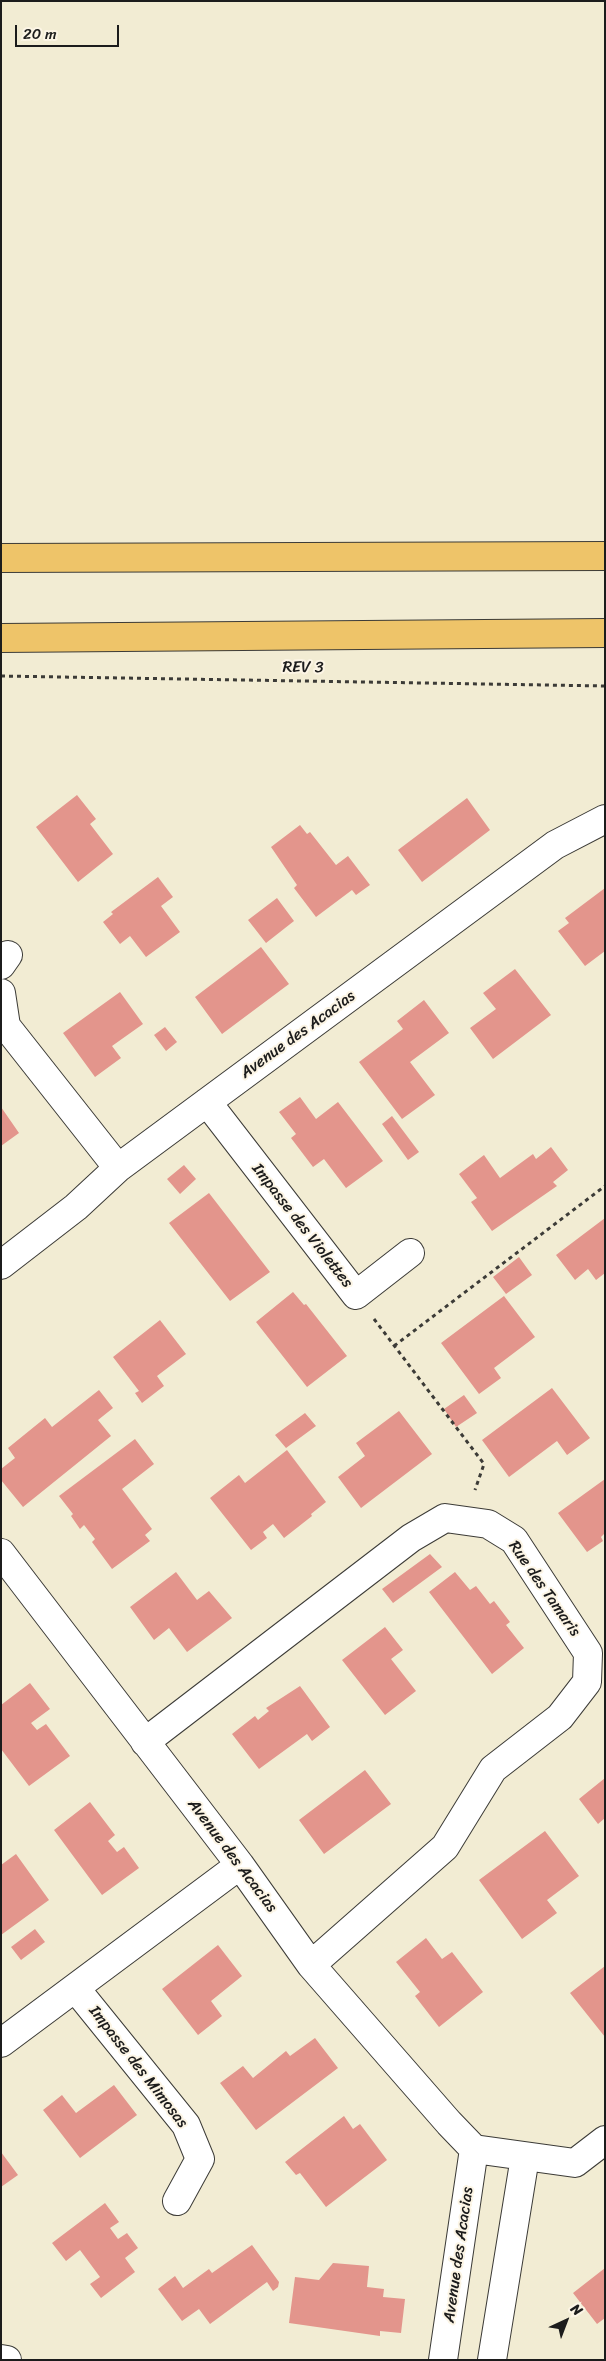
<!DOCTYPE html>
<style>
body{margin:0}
#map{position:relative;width:606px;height:2361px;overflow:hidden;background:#f2ecd3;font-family:Sriracha,sans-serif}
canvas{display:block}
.frame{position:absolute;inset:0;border:2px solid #1c1c1c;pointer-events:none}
.north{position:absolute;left:541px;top:2296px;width:50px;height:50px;-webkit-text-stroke:4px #fcf5e5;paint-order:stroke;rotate:43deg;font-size:14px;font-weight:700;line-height:20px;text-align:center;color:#1c1c1c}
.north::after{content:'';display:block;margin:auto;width:18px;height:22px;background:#1c1c1c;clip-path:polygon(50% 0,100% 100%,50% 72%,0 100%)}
.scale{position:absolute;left:15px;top:25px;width:104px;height:22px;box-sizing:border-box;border:2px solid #1c1c1c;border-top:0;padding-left:6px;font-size:15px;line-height:18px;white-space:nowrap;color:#1c1c1c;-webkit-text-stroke:4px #fcf5e5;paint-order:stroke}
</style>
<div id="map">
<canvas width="606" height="2361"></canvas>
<div class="frame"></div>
<div class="north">N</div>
<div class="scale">20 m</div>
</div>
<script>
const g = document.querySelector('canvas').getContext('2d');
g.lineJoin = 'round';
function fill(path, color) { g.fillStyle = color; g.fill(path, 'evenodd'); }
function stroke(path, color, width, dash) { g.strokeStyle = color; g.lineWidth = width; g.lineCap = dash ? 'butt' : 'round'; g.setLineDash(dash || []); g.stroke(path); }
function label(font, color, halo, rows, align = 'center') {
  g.font = font + ' Sriracha,sans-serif'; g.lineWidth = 4; g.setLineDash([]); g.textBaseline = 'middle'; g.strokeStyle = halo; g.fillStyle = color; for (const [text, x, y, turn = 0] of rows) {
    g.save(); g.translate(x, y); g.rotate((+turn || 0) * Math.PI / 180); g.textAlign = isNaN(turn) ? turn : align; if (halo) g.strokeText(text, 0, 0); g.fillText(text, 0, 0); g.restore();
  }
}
fill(new Path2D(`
 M77,795L96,819L90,824L113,854L78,882L36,827Z
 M467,798L490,830L422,882L398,850Z
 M300,825L307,834L310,832L336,865L348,856L370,885L356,895L352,890L316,917L294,888L297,885L271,847Z
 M158,877L173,897L161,906L180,932L146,957L130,936L120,944L103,922L113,914L111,912Z
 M605,888V951L585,966L558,931L569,923L565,918Z
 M277,898L294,921L266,943L248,920Z
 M261,947L289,984L222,1034L195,997Z
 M515,969L551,1015L493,1059L470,1028L496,1009L483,993Z
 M120,992L143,1024L112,1046L121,1058L95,1077L63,1033Z
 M424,1000L449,1033L410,1062L435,1095L402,1119L359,1062L403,1029L397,1021Z
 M165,1027L177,1042L166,1051L154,1035Z
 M300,1097L316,1119L338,1102L383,1161L346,1188L324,1159L313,1167L291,1138L296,1134L279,1112Z
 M1,1107L19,1133L1,1146Z
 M392,1116L419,1152L408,1160L382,1124Z
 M551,1147L568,1170L553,1182L557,1186L492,1231L471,1202L477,1198L459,1174L484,1155L500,1178L533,1154L536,1159Z
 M184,1165L196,1179L180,1194L167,1179Z
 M209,1193L270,1272L230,1301L169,1223Z
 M605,1218V1273L596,1280L588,1269L575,1280L556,1255Z
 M519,1257L532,1275L506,1294L493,1277Z
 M293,1292L304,1305L306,1304L347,1356L307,1387L256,1322Z
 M504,1296L535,1337L494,1368L501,1378L479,1394L441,1343Z
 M160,1320L186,1354L157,1376L164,1386L142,1403L135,1393L139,1391L113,1357Z
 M552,1388L590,1438L567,1455L557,1441L509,1477L482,1440Z
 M99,1390L113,1408L98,1420L111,1436L23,1507L1,1480V1469L15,1458L8,1448L45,1418L52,1427Z
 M464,1395L477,1413L456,1427L444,1409Z
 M399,1411L432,1454L361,1508L338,1477L365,1456L356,1443Z
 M305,1413L316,1426L286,1448L275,1435Z
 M135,1439L154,1464L122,1489L152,1529L145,1535L150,1541L112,1569L92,1542L95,1539L84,1525L80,1529L71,1516L73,1514L59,1496Z
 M287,1450L326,1502L311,1514L312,1516L284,1538L273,1524L263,1532L267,1538L251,1550L210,1498L239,1475L245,1483Z
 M605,1479V1533L601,1537L603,1541L587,1552L558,1513Z
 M430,1554L442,1567L393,1603L382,1589Z
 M176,1572L197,1600L209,1591L232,1618L187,1652L169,1628L154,1640L130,1607Z
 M455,1572L470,1590L476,1586L490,1604L494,1601L510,1622L506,1625L524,1648L492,1674L429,1592Z
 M385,1627L403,1650L391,1659L416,1691L385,1715L342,1660Z
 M30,1683L50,1709L31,1723L37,1730L46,1724L70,1756L29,1786L1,1749V1705Z
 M300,1686L330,1727L312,1741L307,1734L259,1769L232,1734L255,1716L258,1720L269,1711L266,1708Z
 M365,1770L391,1804L324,1854L299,1820Z
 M605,1778V1818L598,1824L579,1799Z
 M90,1802L115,1835L108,1841L117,1852L124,1847L139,1868L102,1895L54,1830Z
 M545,1831L579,1876L547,1900L557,1913L522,1939L479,1880Z
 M16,1854L49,1900L1,1935V1865Z
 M35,1929L45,1942L21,1960L11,1947Z
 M426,1938L442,1959L452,1952L483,1992L439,2027L415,1996L420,1992L396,1962Z
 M218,1945L242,1976L211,2001L222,2016L198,2035L162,1989Z
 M605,1966V2037L570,1993Z
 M315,2038L338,2068L256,2130L220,2083L243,2066L253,2078L286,2051L290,2056Z
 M114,2085L137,2115L80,2158L43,2110L62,2095L76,2113Z
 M344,2116L353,2129L360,2124L387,2160L326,2207L300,2173L296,2175L285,2162Z
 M1,2152L18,2175L1,2187Z
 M105,2203L119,2222L110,2228L118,2239L127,2233L138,2248L125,2258L135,2272L101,2298L90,2284L100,2277L80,2250L66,2261L52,2243Z
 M252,2245L279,2282L278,2287L273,2291L267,2282L210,2324L199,2309L182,2321L158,2289L175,2276L183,2288L209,2269L212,2273Z
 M333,2263L369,2266L367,2287L384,2289L383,2297L405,2299L401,2333L380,2331V2336L289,2323L295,2277L319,2280Z
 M605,2268V2318L597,2324L573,2293Z`), '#e3958c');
const minor = new Path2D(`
 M1,965L8,955
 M1,993L6,1026L118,1168
 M207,1102L356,1295L410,1253
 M1,1265L76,1207L118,1168L555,845L605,819
 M1,1553L240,1865L311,1965L449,2123L474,2149L575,2163L605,2140
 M145,1742L411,1538L445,1518L488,1524L514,1540L588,1653L587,1682L560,1717L493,1769L445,1847L311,1965
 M76,1989L186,2125L200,2159L177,2201
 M1,2043L240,1865
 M1,2359L7,2360
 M443,2360L474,2149
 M492,2360L525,2157`);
const major = new Path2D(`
 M1,558L605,556
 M1,638L605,633`);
stroke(minor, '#3c3b37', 30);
stroke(major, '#3c3b37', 30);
stroke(new Path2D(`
 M1,676L605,686
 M374,1319L484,1464L475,1490
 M394,1346L605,1186`), '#3c3b37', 3, [4, 4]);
stroke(minor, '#fff', 28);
stroke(major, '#eec469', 28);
label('16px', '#1c1c1c', '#fcf5e5', [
 ["REV 3",303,668,1],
 ["Avenue des Acacias",298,1035,-36],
 ["Impasse des Violettes",302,1226,52],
 ["Rue des Tamaris",544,1589,55],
 ["Avenue des Acacias",232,1856,53],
 ["Impasse des Mimosas",138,2067,52],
 ["Avenue des Acacias",459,2255,-82]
]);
</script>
